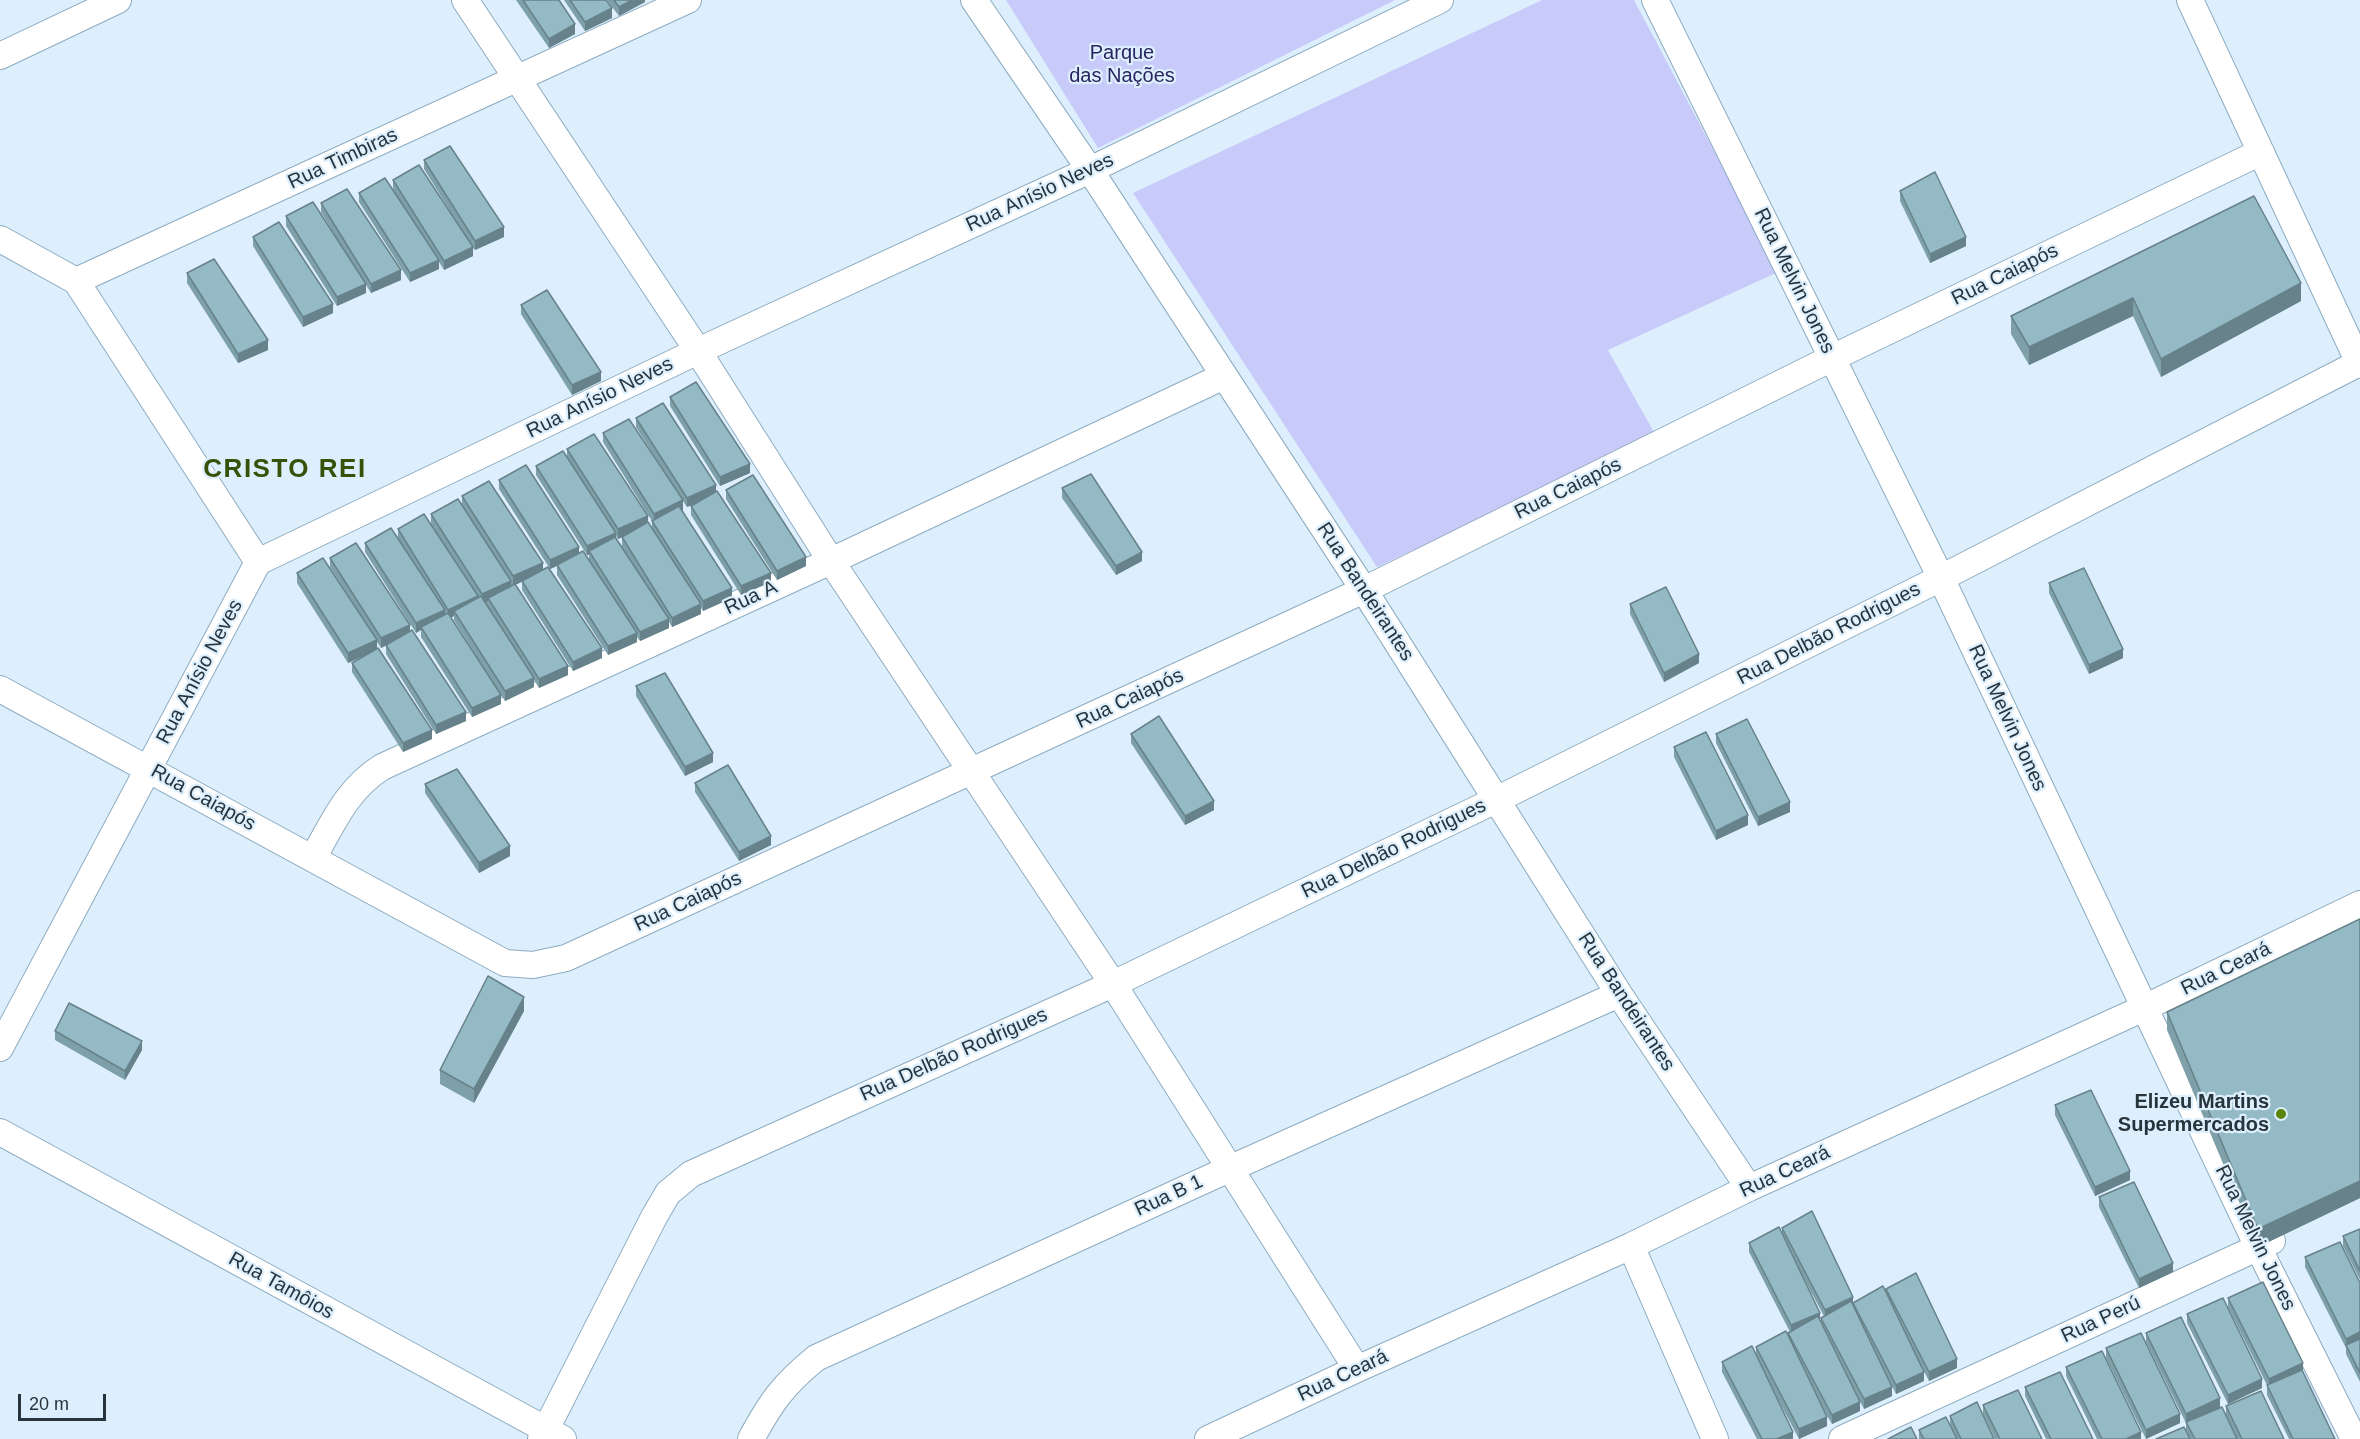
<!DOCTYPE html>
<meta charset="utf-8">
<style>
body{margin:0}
#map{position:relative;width:2360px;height:1439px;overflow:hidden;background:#ddeffc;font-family:Helvetica,sans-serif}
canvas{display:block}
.scale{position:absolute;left:18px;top:1394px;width:88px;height:27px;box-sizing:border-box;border:3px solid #28343c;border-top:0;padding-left:8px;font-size:18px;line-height:21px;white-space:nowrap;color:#28343c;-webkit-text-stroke:4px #ddeffc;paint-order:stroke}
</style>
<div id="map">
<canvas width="2360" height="1439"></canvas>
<div class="scale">20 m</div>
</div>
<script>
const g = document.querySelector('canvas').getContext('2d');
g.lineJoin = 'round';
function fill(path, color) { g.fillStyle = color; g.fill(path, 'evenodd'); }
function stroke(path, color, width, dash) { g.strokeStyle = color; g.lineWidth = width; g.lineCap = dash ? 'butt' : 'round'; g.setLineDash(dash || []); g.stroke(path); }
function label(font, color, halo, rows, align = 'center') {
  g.font = font + ' Helvetica,sans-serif'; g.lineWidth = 4.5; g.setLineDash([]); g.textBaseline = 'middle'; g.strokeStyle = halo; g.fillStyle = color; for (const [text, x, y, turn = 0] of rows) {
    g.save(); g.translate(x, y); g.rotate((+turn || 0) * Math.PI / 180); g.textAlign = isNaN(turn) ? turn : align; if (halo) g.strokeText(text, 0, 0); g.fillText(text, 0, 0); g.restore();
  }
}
fill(new Path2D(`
 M1006,0H1395L1098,148Z
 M1542,0H1634L1778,272L1608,350L1656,436L1377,567L1133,193Z`), '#c8caf9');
const street = new Path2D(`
 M465,0L698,351L831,561L1113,984L1357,1369
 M974,0L1090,170L1364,590L1619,994L1749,1188
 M1655,0L1941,578L2258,1247L2354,1439
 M2190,0L2360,365
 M0,56L118,0
 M0,239L76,281L688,0
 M76,281L258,562
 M0,689L505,963L533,965L566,958L1364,590L1832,358L2261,152
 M313,858C333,823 347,789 382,767L831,561L1224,376
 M0,1048L258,562L698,351L1090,170L1440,0
 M0,1132L563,1439
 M1631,1246L1715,1439
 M541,1439L654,1217L668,1193L691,1174L1113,984L1498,799L1941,578L2359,363
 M751,1439C771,1402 783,1385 816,1358L1229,1169L1619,994
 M1208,1439L1357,1369L1631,1246L1749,1188L2144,1008L2360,904
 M1842,1439L2272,1241`);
stroke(street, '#8dabc0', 28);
stroke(street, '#fff', 26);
fill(new Path2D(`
 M516,0H559L575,34L549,48Z
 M564,0H606L612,18L585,31Z
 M607,0H645V2L619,16Z
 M424,160L504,237L475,250L473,248V256L444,270L439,262V269L410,282L359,202V193L393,189V180L465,235L424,169Z
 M1900,191L1966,246L1930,263L1900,201Z
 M2254,196L2301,301L2161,377L2133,316L2029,365L2011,334V316Z
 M321,203L401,280L371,293L366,285V293L337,306L286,226V216L345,252L321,212Z
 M253,237L333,313L303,327L253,246Z
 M187,273L268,350L238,363L187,283Z
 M521,305L601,381L572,395L521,314Z
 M670,397L750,473L720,486L670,406Z
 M636,418L716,491L771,582L741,595L691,515V506L694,504L687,507L683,501V510H681L732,598L703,611L701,608V614L672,627L669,622V628L640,641L637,637V642L608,655L557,575V566L550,569L499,489V480L579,553L589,560V555H587L536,475V466L567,458V449L648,523L652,529V521L603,442V433L674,487L636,427ZM616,536L618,539L624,536L622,537V546L616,538Z
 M1062,488L1142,561L1116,575L1062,498Z
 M726,490L806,566L777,580L726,499Z
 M462,496L543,570L602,658L573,671L522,590V581L515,585L568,675L539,688L534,680V687L505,701L501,695V704L472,717L421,637V630L416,633L365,552V543L398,538V529L471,585L431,524V514L489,548L462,505ZM454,616V620L497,689L451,618Z
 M330,558L410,631L466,721L436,734L386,654V645L381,648L377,642V649L432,739L403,752L352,672V663L370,653L348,663L297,583V573L357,609L330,567Z
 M2049,583L2123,658L2089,674L2049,593Z
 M1630,604L1699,663L1664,682L1630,614Z
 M636,686L713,762L685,776L636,696Z
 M1131,734L1214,810L1185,825L1131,743Z
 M1716,734L1790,812L1758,826L1716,743Z
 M1674,747L1748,825L1716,840L1674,757Z
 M695,783L771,845L739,861L695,792Z
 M425,784L510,856L479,873L425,793Z
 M2360,919V1198L2258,1247L2167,1030V1012Z
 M524,1011L474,1103L440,1084V1070Z
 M55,1031L142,1050L125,1080L55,1040Z
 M2055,1105L2130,1180L2095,1196L2055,1115Z
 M2099,1197L2173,1272L2139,1288L2099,1207Z
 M1782,1228L1853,1303L1886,1294V1289L1957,1368L1929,1381L1918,1360L1924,1381L1896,1394L1889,1380L1892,1396L1864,1409L1855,1392L1860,1411L1832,1424L1820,1403L1827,1426L1799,1439L1766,1377L1793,1439H1757L1722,1372V1362L1756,1355V1347L1788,1337V1333L1790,1332L1749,1252V1243L1782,1235ZM1796,1264L1824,1316L1821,1318V1322Z
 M2360,1229V1280L2343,1246V1236Z
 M2305,1257L2360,1283V1382L2346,1354V1348L2305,1267Z
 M2228,1298L2303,1371L2335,1439H2289L2267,1395V1385L2228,1307Z
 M2187,1314L2262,1388L2228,1404L2187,1323Z
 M2146,1333L2226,1414V1406L2284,1439H2156L2186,1431V1423L2146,1342Z
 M2106,1348L2180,1423L2146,1439L2106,1358Z
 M2066,1367L2141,1439H2097L2066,1376Z
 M2025,1387L2093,1439H2046L2025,1396Z
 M1983,1405L2042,1439H1995L1983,1414Z
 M1950,1416L1994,1439H1919V1430L1950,1424Z`), '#7ea0a9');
fill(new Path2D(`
 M632,0H645V2L619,16V7Z
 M612,8V18L585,31V22Z
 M575,24V34L549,48V39Z
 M504,227V237L475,250V241Z
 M1966,237V246L1930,263V254Z
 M473,247V256L444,270V261Z
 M439,260V269L410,282V273Z
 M401,270V280L371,293V284Z
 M2301,283V301L2161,377V359Z
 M366,284V293L337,306V297Z
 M2133,298V316L2029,365V347Z
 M333,304V313L303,327V317Z
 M268,340V350L238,363V354Z
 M601,372V381L572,395V385Z
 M750,464V473L720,486V477Z
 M716,485V494L687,507V498Z
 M683,500V510L654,523V514Z
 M648,516V525L618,539V529Z
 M616,533V543L589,551V555H587V546Z
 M579,547V556L550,569V560Z
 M1142,552V561L1116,575V566Z
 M806,557V566L777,580V571Z
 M543,563V572L513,586V576Z
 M771,573V582L741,595V586Z
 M511,581V591L488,598V601L482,604V594Z
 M732,588V598L703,611V601Z
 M478,596V605L454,611V616L448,619V610Z
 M701,604V614L672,627V618Z
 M445,610V620L421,627V630L416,633V623Z
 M669,619V628L640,641V632Z
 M410,625V634L381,648V638Z
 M637,633V642L608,655V646Z
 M377,640V650L348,663V653Z
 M602,648V658L573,671V662Z
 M2123,649V658L2089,674V665Z
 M1699,654V663L1664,682V673Z
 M568,666V675L539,688V679Z
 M534,678V687L505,701V691Z
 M501,695V704L472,717V708Z
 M466,712V721L436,734V725Z
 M432,730V739L403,752V743Z
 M713,753V762L685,776V767Z
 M1214,801V810L1185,825V816Z
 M1790,802V812L1758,826V817Z
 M1748,815V825L1716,840V831Z
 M771,836V845L739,861V852Z
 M510,846V856L479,873V863Z
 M524,997V1011L474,1103V1089Z
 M142,1041V1050L125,1080V1071Z
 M2130,1171V1180L2095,1196V1187Z
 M2360,1181V1198L2258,1247V1229Z
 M2173,1263V1272L2139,1288V1279Z
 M1853,1297V1306L1825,1319V1310Z
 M1820,1313V1322L1791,1335V1325Z
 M2360,1332V1341L2346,1345V1348V1339Z
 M1957,1359V1368L1929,1381V1372Z
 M2303,1363V1372L2269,1388V1379Z
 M1924,1372V1381L1896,1394V1385Z
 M2262,1379V1388L2228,1404V1395Z
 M1892,1387V1396L1864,1409V1399Z
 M2220,1398V1408L2186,1423V1414Z
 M1860,1402V1411L1832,1424V1415Z
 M2180,1414V1423L2146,1439V1430Z
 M1827,1417V1426L1799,1439V1429Z
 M1793,1432V1439H1777Z
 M2141,1432V1439H2126Z`), '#67828a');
const building = new Path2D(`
 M523,0H559L575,24L549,39Z
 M570,0H606L612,8L585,22Z
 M614,0H632L619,7Z
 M450,146L504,227L475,241L424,160Z
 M419,165L473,247L444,261L393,180Z
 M1935,172L1966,237L1930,254L1900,191Z
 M385,178L439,260L410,273L359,193Z
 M347,189L401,270L371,284L321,203Z
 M2254,196L2301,283L2161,359L2133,298L2029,347L2011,316Z
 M313,202L366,284L337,297L286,216Z
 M279,222L333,304L303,317L253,237Z
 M214,259L268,340L238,354L187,273Z
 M547,290L601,372L572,385L521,305Z
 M696,382L750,464L720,477L670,397Z
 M663,403L716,485L687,498L636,418Z
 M629,419L683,500L654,514L603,433Z
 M594,434L648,516L618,529L567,449Z
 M563,451L616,533L587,546L536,466Z
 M526,465L579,547L550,560L499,480Z
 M1091,474L1142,552L1116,566L1062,488Z
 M753,475L806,557L777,571L726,490Z
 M489,481L543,563L513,576L462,496Z
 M717,491L771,573L741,586L691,506Z
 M458,499L511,581L482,594L431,514Z
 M679,506L732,588L703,601L652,521Z
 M424,514L478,596L448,610L398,529Z
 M648,522L701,604L672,618L622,537Z
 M391,528L445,610L416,623L365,543Z
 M615,537L669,619L640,632L589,551Z
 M356,543L410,625L381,638L330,558Z
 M583,551L637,633L608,646L557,565Z
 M323,558L377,640L348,653L297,573Z
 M548,567L602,648L573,662L522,581Z
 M2084,568L2123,649L2089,665L2049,583Z
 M515,584L568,666L539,679L488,598Z
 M1666,587L1699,654L1664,673L1630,604Z
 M481,596L534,678L505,691L454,611Z
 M448,613L501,695L472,708L421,627Z
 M412,630L466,712L436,725L386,645Z
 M378,648L432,730L403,743L352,663Z
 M665,673L713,753L685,767L636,686Z
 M1159,716L1214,801L1185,816L1131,734Z
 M1747,719L1790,802L1758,817L1716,734Z
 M1706,732L1748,815L1716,831L1674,747Z
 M728,765L771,836L739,852L695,783Z
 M457,769L510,846L479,863L425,784Z
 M2360,919V1181L2258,1229L2167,1012Z
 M488,976L524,997L474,1089L440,1070Z
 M69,1003L142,1041L125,1071L55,1031Z
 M2091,1090L2130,1171L2095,1187L2055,1105Z
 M2134,1182L2173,1263L2139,1279L2099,1197Z
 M1812,1211L1853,1297L1825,1310L1782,1228Z
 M1779,1227L1820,1313L1791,1325L1749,1243Z
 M2360,1229V1271L2343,1236Z
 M2340,1242L2360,1283V1332L2346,1339L2305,1257Z
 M1916,1273L1957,1359L1929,1372L1886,1289Z
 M2263,1282L2303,1363L2269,1379L2228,1298Z
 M1883,1286L1924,1372L1896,1385L1853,1303Z
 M2223,1298L2262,1379L2228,1395L2187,1314Z
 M1851,1301L1892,1387L1864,1399L1821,1318Z
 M1818,1316L1860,1402L1832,1415L1788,1333Z
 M2181,1317L2220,1398L2186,1414L2146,1333Z
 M1786,1331L1827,1417L1799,1429L1756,1347Z
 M2141,1333L2180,1414L2146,1430L2106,1348Z
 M2360,1339V1373L2346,1345Z
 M1752,1346L1793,1432L1777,1439H1762L1722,1362Z
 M2102,1351L2141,1432L2126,1439H2102L2066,1367Z
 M2302,1370L2335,1439H2293L2267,1385Z
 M2060,1372L2093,1439H2051L2025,1387Z
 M2018,1390L2042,1439H2000L1983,1405Z
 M2261,1391L2284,1439H2242L2226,1406Z
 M1977,1402L1994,1439H1961L1950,1416Z
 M2222,1407L2237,1439H2195L2186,1422Z
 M1946,1417L1957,1439H1924L1919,1430Z
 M1911,1427L1917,1439H1888Z
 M2184,1427L2190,1439H2156Z`);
fill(building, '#93bac5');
stroke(building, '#67828a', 1.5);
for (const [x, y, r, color] of [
 [2281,1114,6,"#5a840c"]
]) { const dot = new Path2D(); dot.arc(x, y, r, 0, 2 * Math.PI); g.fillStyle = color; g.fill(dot); stroke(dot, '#ddeffc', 2); }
label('20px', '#2a2461', '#ddeffc', [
 ["Parque",1122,53],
 ["das Nações",1122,76]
]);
label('20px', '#28343c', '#ddeffc', [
 ["Rua Timbiras",343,159,-25],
 ["Rua Anísio Neves",1040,193,-25],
 ["Rua Caiapós",2005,275,-26],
 ["Rua Melvin Jones",1794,281,64],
 ["Rua Anísio Neves",600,398,-26],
 ["Rua Caiapós",1568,489,-26],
 ["Rua Bandeirantes",1365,592,57],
 ["Rua A",751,598,-25],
 ["Rua Delbão Rodrigues",1829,634,-27],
 ["Rua Anísio Neves",200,672,-62],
 ["Rua Caiapós",1130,699,-25],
 ["Rua Melvin Jones",2007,718,65],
 ["Rua Caiapós",203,798,29],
 ["Rua Delbão Rodrigues",1394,849,-26],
 ["Rua Caiapós",688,902,-25],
 ["Rua Ceará",2226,969,-26],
 ["Rua Bandeirantes",1626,1002,57],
 ["Rua Delbão Rodrigues",954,1055,-24],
 ["Rua Ceará",1785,1172,-25],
 ["Rua B 1",1169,1196,-25],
 ["Rua Melvin Jones",2255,1238,64],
 ["Rua Tamôios",281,1286,29],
 ["Rua Perú",2101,1320,-25],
 ["Rua Ceará",1343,1376,-25]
]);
label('bold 20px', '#28343c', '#ddeffc', [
 ["Elizeu Martins",2269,1102],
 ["Supermercados",2269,1125]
], 'right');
g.letterSpacing = '1.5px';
label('bold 26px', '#375109', '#ddeffc', [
 ["CRISTO REI",285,470]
]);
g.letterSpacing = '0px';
</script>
